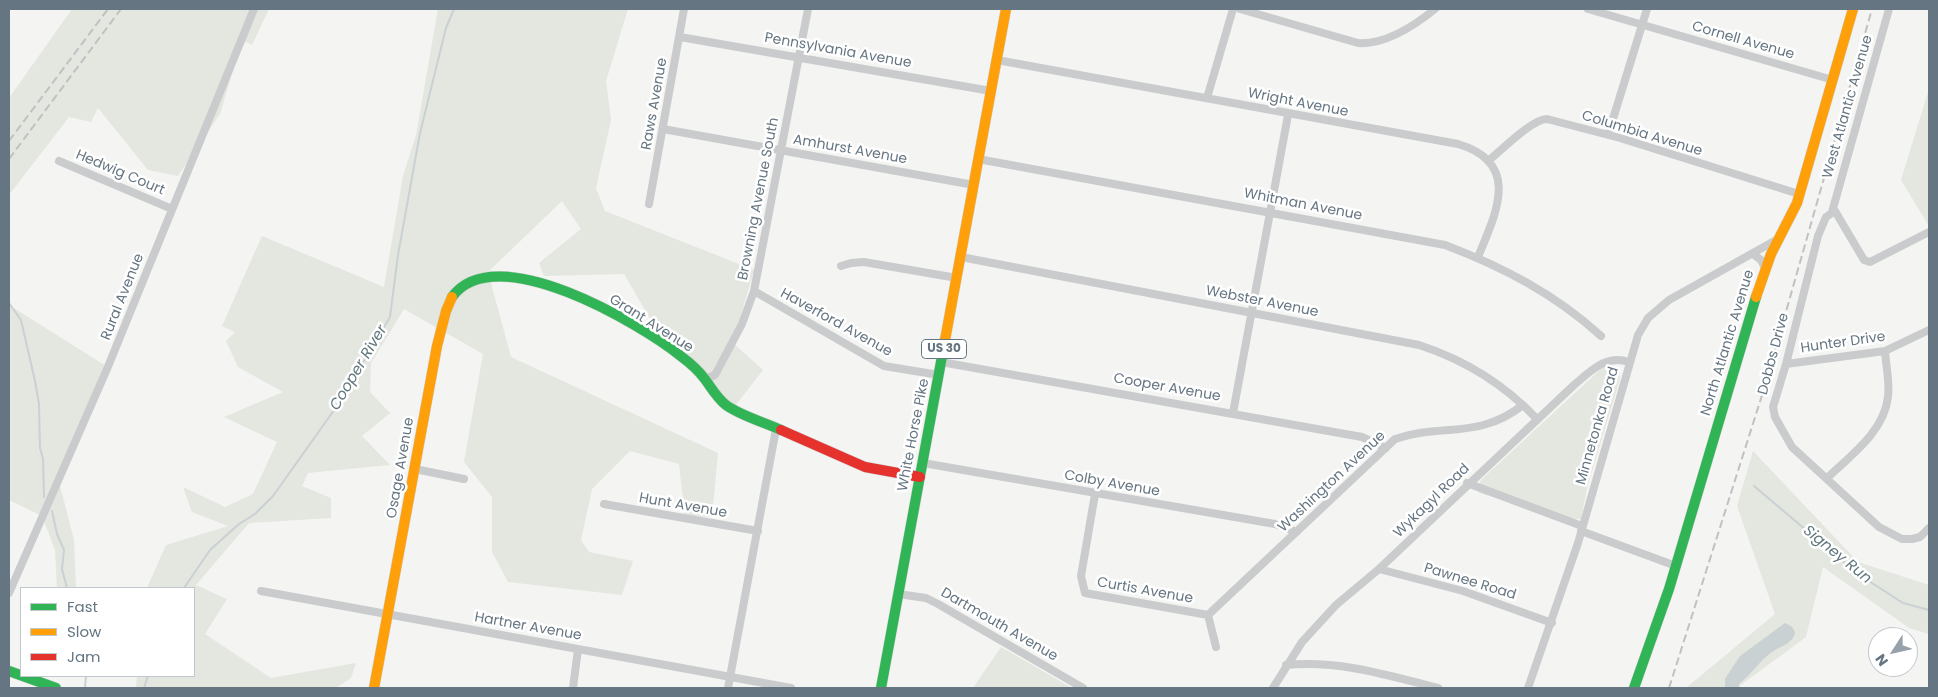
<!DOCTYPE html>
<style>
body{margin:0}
#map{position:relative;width:1938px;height:697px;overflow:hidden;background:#f4f4f2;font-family:Poppins,sans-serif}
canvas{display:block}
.frame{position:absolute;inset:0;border:10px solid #657581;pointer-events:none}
.legend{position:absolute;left:20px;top:587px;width:175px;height:90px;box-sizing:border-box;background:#fff;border:1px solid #c1c8cd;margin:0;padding:6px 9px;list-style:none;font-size:15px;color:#657581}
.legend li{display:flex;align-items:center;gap:10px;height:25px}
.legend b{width:25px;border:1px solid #c1c8cd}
.north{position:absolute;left:1868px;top:627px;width:50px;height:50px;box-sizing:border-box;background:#fff;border:1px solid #c1c8cd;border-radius:50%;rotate:235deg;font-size:14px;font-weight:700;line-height:20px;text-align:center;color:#657581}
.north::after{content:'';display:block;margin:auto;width:18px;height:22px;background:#97a1a9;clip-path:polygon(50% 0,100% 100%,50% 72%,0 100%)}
</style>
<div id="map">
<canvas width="1938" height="697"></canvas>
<div class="frame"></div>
<ul class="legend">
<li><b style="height:6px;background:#30b455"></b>Fast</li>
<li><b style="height:6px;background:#ff9f0a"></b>Slow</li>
<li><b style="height:6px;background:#e5322d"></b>Jam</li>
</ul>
<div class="north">N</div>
</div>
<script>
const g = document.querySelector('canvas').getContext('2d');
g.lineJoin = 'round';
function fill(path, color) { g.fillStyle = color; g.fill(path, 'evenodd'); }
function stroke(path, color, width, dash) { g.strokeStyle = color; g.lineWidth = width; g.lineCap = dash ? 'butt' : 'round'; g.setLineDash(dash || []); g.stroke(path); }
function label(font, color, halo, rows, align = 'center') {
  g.font = font + ' Poppins,sans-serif'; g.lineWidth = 5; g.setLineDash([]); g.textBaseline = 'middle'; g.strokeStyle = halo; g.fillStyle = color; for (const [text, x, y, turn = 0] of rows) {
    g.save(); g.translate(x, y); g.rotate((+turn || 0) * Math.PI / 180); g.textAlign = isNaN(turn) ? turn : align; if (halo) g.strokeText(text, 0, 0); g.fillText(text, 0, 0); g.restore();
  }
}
fill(new Path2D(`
 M72,9H269L252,45L242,40L220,114L178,176L148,170L98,108L91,122L69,117L9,195V98Z
 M438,9H628L606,81L611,120L596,188L605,211L754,270L733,343L763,370L731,411L666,346L624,274L544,276L539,263L581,229L562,201L488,272L511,357L718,453L712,517L685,516L679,464L630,451L592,489L581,540L589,552L633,561L622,595L508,582L492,552V497L464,462L483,354L404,309L371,363L370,392L390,413L362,436L390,465L308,473L302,486L331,498V518L249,523L196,585L227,599L205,634L271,678L356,663L351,678L336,688H136L137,676H194V588H147L166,545L228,526L192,512L183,487L225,507L253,494L277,442L224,417L283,392L238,367L226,341L235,332L222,326L262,236L384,287L403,176L416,135Z
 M1929,89V226L1901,180Z
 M9,305L106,366L58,478L74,540L76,588H57L55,550L42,516L9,500Z
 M1609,364L1614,365L1619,371L1620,379L1587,488L1581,519H1571L1479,493L1480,482L1482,479L1602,368Z
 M1753,451L1858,562L1929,585V634L1909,628L1823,567L1806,637L1737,688H1686L1775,614L1737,506Z
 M1001,647L1072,688H973Z`), '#e4e6e0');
fill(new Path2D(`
 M1785,623L1792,627L1795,632C1794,643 1781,646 1772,652C1759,661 1752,674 1739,684V688H1725V679L1740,656Z`), '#c9d1d3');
stroke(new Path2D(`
 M9,303L21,320L35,381L39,404L40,448L43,459L44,497
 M1754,486L1858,574L1903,603L1929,610
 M52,511L57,534L64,550L62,569L67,588
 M184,588L210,550L239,524L255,514L273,496L337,406L390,317L398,255L420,133L446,28L454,9
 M85,688L86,676
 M144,688L148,676`), '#c9d1d3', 2);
const fast = new Path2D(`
 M452,297C495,237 641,324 682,357C690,363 698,370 704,378C711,387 717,398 726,405C741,416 764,422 781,430
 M9,671L56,688
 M881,688L945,340
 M1634,688L1669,589L1756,297`);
const slow = new Path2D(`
 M1756,297L1771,254L1797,203L1853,9
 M945,340L1006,9
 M374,688L437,346L446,311L452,297`);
const jam = new Path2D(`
 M781,430L865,467L920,477`);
stroke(fast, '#d0d1d2', 11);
stroke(slow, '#d0d1d2', 11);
stroke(jam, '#d0d1d2', 11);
stroke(new Path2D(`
 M1240,9L1358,43C1385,45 1414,26 1435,9
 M1588,9L1833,80
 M680,37L991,91
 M997,60L1458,144C1522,163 1496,213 1478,257
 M1207,98L1233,9
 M663,129L974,185
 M1608,135L1647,9
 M978,159L1445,245C1503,267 1555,294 1601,336
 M59,161L172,209
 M1488,161C1501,151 1532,119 1547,119L1620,138L1799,194
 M649,204L684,9
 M1832,212L1889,9
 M1929,232L1870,262L1864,260L1835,211L1826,217L1818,236L1786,364L1773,407L1775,417L1792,447L1879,527L1902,539H1912L1920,537L1929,528
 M1753,254L1761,260L1765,268
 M961,257L1419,345C1465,360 1504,384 1537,419
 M841,266L851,263L864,262L957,278
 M754,291L884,366L939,375
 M941,362L1362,437L1386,448
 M1786,364L1885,351L1929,330
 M705,379L715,375L742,324L754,291L808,9
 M1233,413L1288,115
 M923,463L1275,524L1297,532
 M415,469L464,479
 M1827,478C1850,456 1884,432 1888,397C1890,383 1886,366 1885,351
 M1467,483L1582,526
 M1095,494L1081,576L1085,593L1208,615
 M604,504L758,531
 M1581,531L1676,566
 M1379,569L1463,591L1552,623
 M261,591L791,688
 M9,593L107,369L254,9
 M898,594L926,598L938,604L1083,688
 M1208,615L1395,439C1442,423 1478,440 1523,405
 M1208,615L1216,647
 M1286,665C1339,660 1387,675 1438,688
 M573,688L578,649
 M728,688L776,429
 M1273,688L1302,642L1336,605L1379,569L1574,385C1591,371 1606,354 1629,362
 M1528,688L1578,543L1638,335L1648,318L1669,300L1778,239`), '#cacbcc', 8);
stroke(fast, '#30b455', 10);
stroke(slow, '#ff9f0a', 10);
stroke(jam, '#e5322d', 10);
stroke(new Path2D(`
 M9,141L108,9
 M9,159L121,9
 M1669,688L1764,389L1872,9`), '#c0c1c2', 2, [8, 4]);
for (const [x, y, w] of [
 [944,349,45]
]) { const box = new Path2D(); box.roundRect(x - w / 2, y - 9.5, w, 19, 4); g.fillStyle = '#fff'; g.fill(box); stroke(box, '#657581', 1); }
label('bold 12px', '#657581', null, [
 ["US 30",944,349]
]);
label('14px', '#657581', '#fff', [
 ["Cornell Avenue",1743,41,16],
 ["Pennsylvania Avenue",838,51,10],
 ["Wright Avenue",1298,103,11],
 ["Raws Avenue",655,104,-80],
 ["West Atlantic Avenue",1848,107,-74],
 ["Columbia Avenue",1642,134,17],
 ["Amhurst Avenue",850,150,10],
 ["Hedwig Court",120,173,23],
 ["Browning Avenue South",759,199,-79],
 ["Whitman Avenue",1303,205,11],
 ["Rural Avenue",123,297,-68],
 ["Webster Avenue",1262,302,11],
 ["Haverford Avenue",836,323,29],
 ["Grant Avenue",651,324,32],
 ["North Atlantic Avenue",1728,343,-73],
 ["Hunter Drive",1843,343,-8],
 ["Dobbs Drive",1774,354,-75],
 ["Cooper Avenue",1167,388,10],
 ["Minnetonka Road",1598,426,-74],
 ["White Horse Pike",914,435,-79],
 ["Osage Avenue",401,468,-80],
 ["Washington Avenue",1332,482,-43],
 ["Colby Avenue",1112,484,10],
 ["Wykagyl Road",1432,501,-44],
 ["Hunt Avenue",683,506,10],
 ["Pawnee Road",1470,582,17],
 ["Curtis Avenue",1145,591,10],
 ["Dartmouth Avenue",999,625,30],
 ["Hartner Avenue",528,627,10]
]);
label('italic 15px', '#61777e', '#fff', [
 ["Cooper River",359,368,-59],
 ["Signey Run",1837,555,39]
]);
</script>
